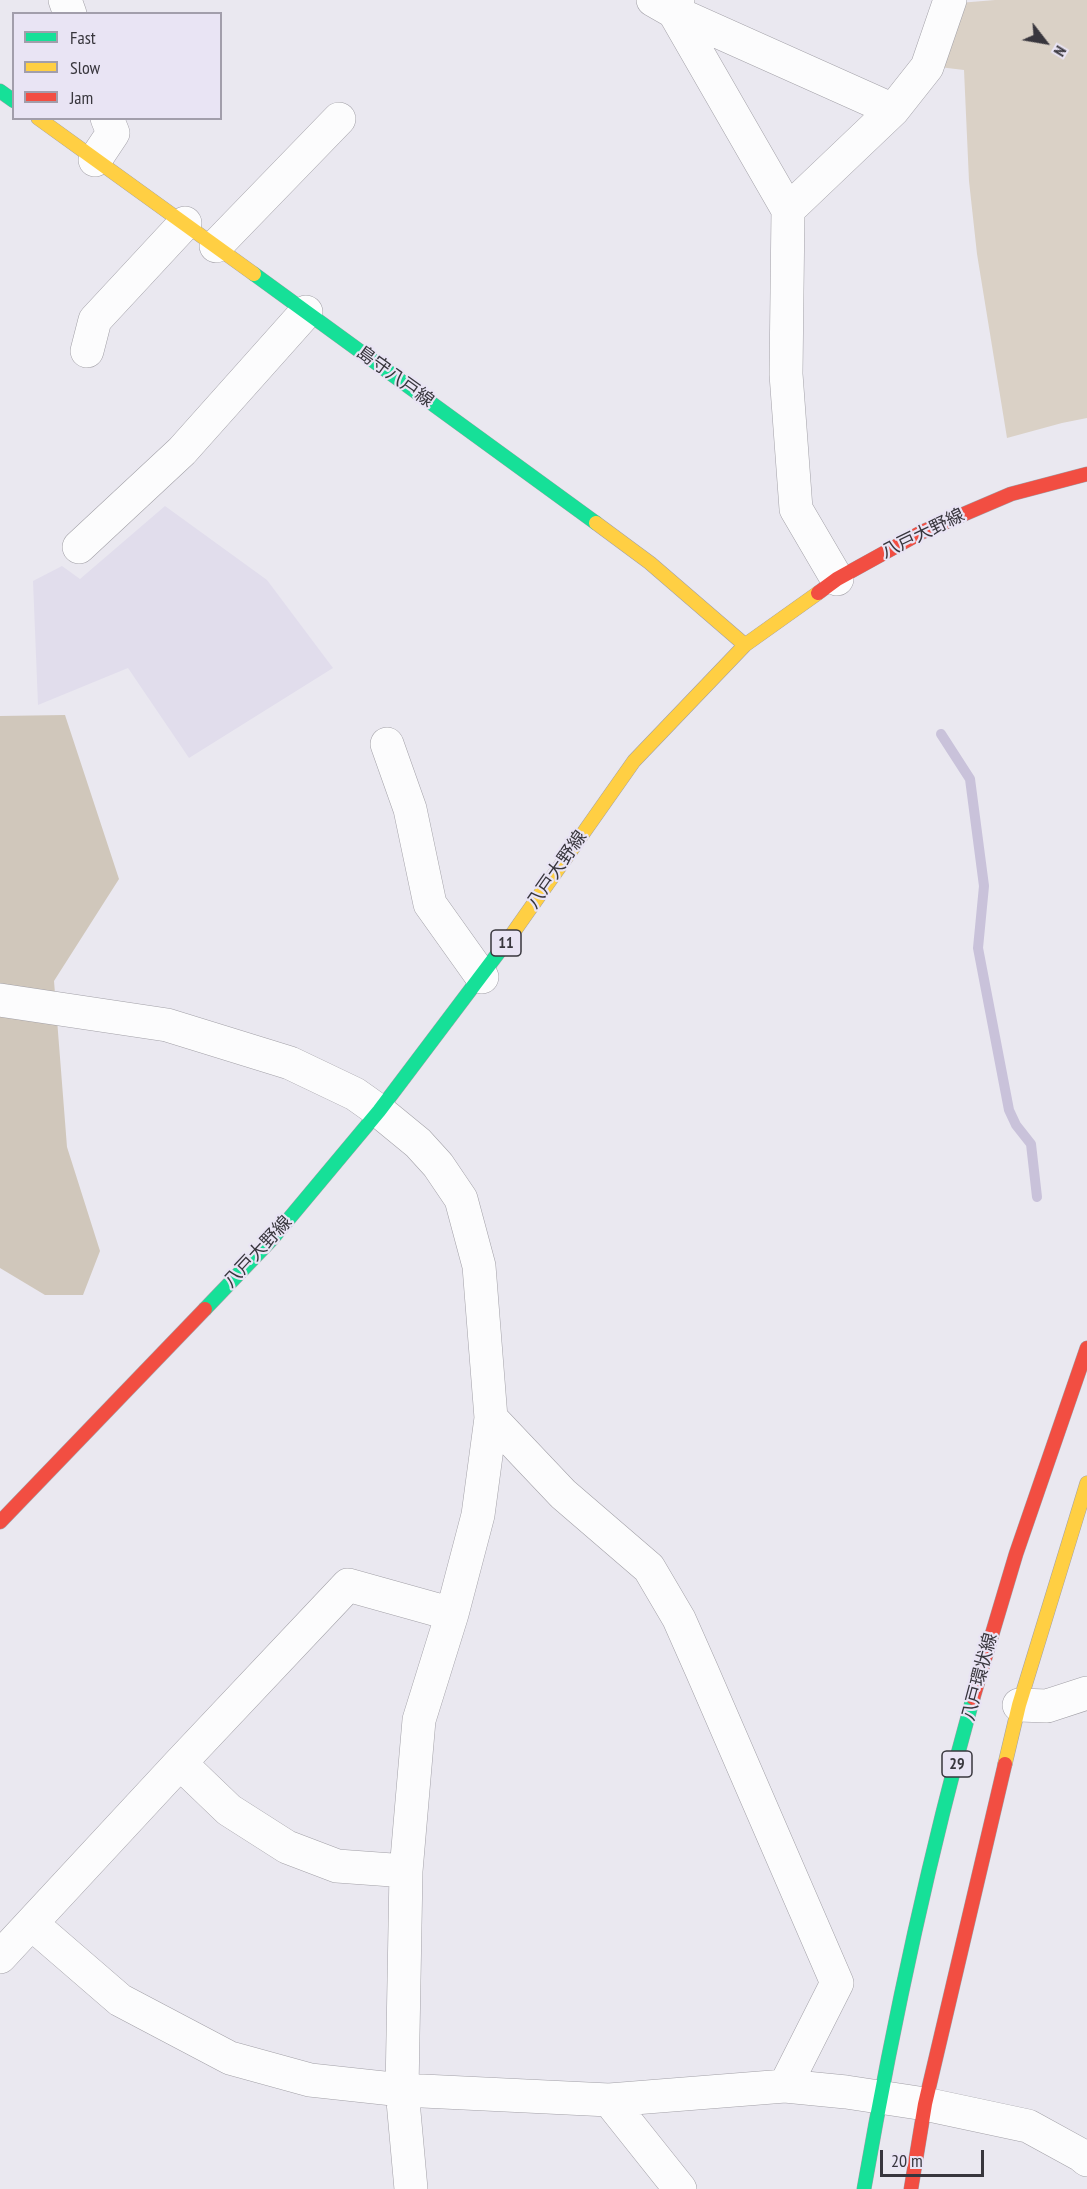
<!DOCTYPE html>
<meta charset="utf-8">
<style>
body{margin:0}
#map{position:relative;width:1087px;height:2189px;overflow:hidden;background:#eae8f0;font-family:"PT Sans Narrow",sans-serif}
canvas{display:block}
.legend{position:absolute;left:12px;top:12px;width:210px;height:108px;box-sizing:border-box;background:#e9e4f4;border:2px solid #a29eab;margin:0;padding:8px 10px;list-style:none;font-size:18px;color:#38363d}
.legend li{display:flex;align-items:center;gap:12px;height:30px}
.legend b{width:30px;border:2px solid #a29eab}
.north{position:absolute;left:1015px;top:12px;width:60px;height:60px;-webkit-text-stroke:4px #e9e4f4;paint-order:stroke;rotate:121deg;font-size:16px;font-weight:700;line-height:24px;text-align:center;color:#38363d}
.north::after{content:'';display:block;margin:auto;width:21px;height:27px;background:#38363d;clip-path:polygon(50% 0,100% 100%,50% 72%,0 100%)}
.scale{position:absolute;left:880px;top:2150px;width:104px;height:27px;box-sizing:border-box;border:3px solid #38363d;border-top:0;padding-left:8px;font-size:18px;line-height:21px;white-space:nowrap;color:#38363d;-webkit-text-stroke:4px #e9e4f4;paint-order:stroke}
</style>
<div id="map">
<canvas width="1087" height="2189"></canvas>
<ul class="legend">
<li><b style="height:8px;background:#16e098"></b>Fast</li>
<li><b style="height:8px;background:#ffcf43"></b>Slow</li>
<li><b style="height:8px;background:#f24e42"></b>Jam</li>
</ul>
<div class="north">N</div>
<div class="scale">20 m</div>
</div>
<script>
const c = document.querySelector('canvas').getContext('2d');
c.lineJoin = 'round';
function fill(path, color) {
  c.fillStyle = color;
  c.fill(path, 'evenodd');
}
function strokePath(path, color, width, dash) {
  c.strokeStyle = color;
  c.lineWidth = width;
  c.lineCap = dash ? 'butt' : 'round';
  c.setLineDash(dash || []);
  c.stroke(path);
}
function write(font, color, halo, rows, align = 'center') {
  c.font = font + ' "PT Sans Narrow","Noto Sans JP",sans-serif';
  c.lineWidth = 4.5;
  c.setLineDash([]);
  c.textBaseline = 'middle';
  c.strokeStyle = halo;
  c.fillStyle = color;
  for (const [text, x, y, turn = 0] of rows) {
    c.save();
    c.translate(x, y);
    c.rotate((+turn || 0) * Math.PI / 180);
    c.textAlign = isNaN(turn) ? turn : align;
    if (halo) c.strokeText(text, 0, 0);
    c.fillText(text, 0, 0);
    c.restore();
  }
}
fill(new Path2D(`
 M 165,506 L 267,580 L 333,668 L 189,758 L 128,668 L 38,705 L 33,581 L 62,566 L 80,579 Z`), '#e1ddec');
fill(new Path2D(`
 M 995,0 L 1087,0 L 1087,418 L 1062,423 L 1007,438 L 977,254 L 969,181 L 964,70 L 939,67 L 959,3 Z`), '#dad1c6');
fill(new Path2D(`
 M 65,715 L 119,879 L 54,981 L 67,1147 L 100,1251 L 83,1295 L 45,1295 L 0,1268 L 0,716 Z`), '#d0c7bb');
strokePath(new Path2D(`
 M 941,734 L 970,779 L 984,886 L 978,948 L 1009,1110 L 1016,1125 L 1031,1144 L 1037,1197`), '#c9c2da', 10);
const street = new Path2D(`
 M 65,0 L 70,14
 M 653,0 L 674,12 L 893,110
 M 678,0 L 674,12 L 788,210 L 786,374 L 796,509 L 837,579
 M 95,160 L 113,133 L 107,118
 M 788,210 L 893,110 L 927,67 L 950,0
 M 216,246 L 339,119
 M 87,351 L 95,320 L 185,223
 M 79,547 L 182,451 L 306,312
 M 387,744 L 410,809 L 430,904 L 482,977
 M 0,1000 L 167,1025 L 290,1063 L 355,1094 L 379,1111 L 418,1143 L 438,1165 L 461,1199 L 479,1266 L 491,1418 L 478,1515 L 452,1614 L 419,1720 L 406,1871 L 402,2090 L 411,2189
 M 491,1418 L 563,1494 L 649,1568 L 679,1619 L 702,1671 L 837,1983 L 785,2086
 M 1019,1705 L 1047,1706 L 1087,1693
 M 180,1763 L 229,1810 L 287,1847 L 337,1866 L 406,1871
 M 32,1924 L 120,2000 L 230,2058 L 310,2080 L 402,2090 L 609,2100 L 785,2086 L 846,2092 L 925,2104 L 1028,2126 L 1081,2155 L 1087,2160
 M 0,1957 L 180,1763 L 348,1585 L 452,1614
 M 609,2100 L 680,2189`);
const fast = new Path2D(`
 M 0,91 L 14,101
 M 254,274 L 596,523
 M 205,1309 L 272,1239 L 379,1111 L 508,940
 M 864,2189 C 893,2023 928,1860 973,1698`);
const slow = new Path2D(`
 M 38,118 L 254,274
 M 596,523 L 650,563 L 745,645
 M 508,940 L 634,761 L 745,645 L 818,593
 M 1005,1764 L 1019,1705 L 1087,1483`);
const jam = new Path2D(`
 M 818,593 L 837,579 L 922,532 L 1011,494 L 1087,474
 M 0,1522 L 205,1309
 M 973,1698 L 1016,1554 L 1087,1348
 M 911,2189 L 925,2104 L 1005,1764`);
strokePath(street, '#a2a0a7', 34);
strokePath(fast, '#a2a0a7', 15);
strokePath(slow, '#a2a0a7', 15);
strokePath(jam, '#a2a0a7', 15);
strokePath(street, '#fcfcfd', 33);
strokePath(fast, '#16e098', 14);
strokePath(slow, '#ffcf43', 14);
strokePath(jam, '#f24e42', 14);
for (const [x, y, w] of [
 [506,943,30],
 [957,1764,30]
]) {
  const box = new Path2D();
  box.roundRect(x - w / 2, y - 13, w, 26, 4.5);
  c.fillStyle = '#e9e4f4';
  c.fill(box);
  strokePath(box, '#38363d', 1.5);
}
write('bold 16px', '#38363d', null, [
 ["11",506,943],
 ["29",957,1764]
]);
write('18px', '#38363d', '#e9e4f4', [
 ["島守八戸線",395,377,36],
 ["八戸大野線",923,534,-26],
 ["八戸大野線",557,870,-55],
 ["八戸大野線",258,1252,-47],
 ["八戸環状線",980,1677,-75]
]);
</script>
